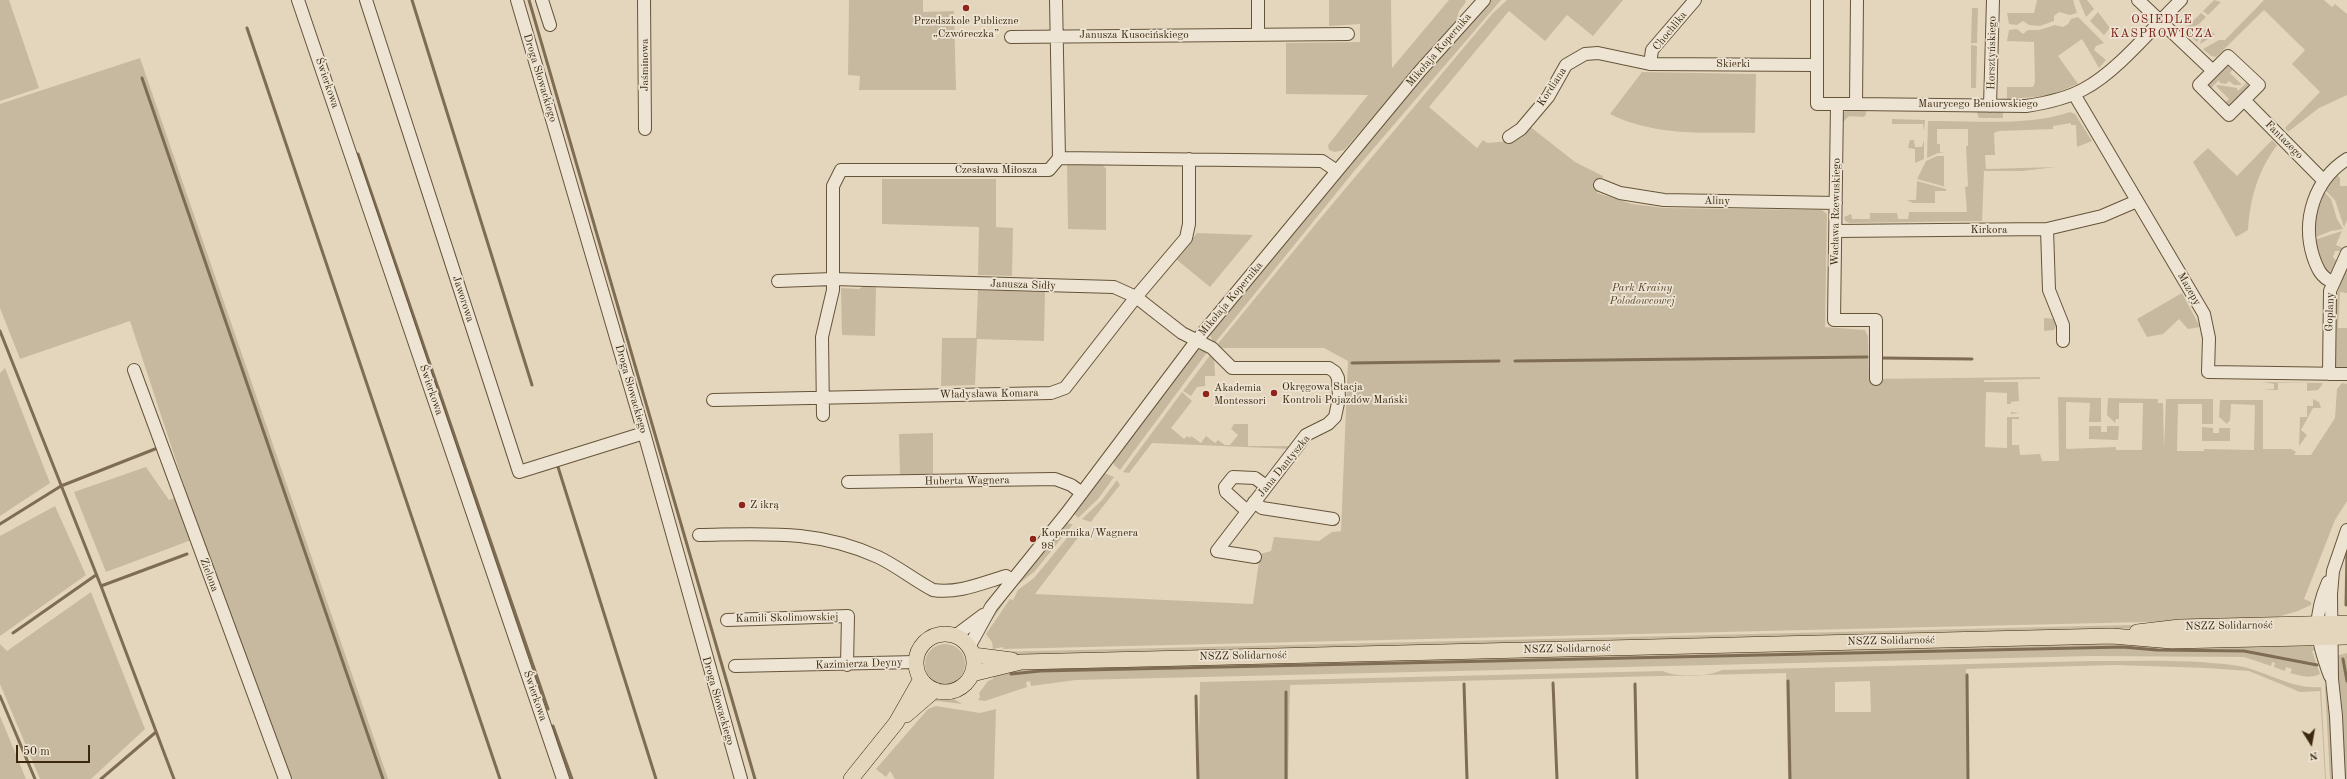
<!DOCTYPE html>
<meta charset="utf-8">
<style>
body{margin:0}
#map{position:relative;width:2347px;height:779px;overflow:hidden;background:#e4d6bd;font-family:"Old Standard TT",serif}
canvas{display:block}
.north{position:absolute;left:2291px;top:723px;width:40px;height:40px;-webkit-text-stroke:3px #ede4d4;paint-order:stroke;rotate:169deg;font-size:11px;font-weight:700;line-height:16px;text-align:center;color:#3c290d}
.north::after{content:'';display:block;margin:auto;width:14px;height:18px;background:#3c290d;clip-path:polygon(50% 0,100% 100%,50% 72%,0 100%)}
.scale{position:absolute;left:16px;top:745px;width:74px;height:18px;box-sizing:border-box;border:2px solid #3c290d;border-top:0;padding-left:5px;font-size:12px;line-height:14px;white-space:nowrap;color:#3c290d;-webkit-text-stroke:3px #ede4d4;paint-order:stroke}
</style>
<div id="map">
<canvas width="2347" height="779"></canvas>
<div class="north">N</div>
<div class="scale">50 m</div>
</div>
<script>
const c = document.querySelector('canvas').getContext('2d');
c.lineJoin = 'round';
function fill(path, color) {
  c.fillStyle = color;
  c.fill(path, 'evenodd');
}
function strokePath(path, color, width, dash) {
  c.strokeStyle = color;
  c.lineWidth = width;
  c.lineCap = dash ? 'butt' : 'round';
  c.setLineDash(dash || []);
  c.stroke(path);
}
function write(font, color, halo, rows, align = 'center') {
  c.font = font + ' "Old Standard TT",serif';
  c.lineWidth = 3.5;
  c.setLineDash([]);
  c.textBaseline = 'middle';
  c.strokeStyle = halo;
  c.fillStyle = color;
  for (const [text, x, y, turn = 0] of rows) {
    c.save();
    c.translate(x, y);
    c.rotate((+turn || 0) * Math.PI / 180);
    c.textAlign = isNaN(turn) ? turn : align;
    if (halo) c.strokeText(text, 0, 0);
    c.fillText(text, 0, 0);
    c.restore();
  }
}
fill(new Path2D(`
 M 0,0 L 9,0 L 39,88 L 0,101 Z
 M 849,0 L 923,0 L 923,12 L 954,11 L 956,90 L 859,90 L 860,76 L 848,75 Z
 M 1329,0 L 1391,0 L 1392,68 L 1449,0 L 1465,0 L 1466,2 L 1459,11 L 1456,22 L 1344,150 L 1335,152 L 1329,150 L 1328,145 L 1368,95 L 1286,94 L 1286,43 L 1360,42 L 1360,24 L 1329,26 Z
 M 1490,0 L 1501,0 L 1355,170 L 1214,344 L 1210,335 L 1212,330 L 1238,297 L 1459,35 Z
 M 1507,0 L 1623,0 L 1593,36 L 1567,15 L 1545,41 L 1509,11 L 1429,107 L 1477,148 L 1483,140 L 1487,143 L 1509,141 L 1528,125 L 1575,162 L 1603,176 L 1597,193 L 1632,204 L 1664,208 L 1822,210 L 1827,214 L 1825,327 L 1865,330 L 1868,337 L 1869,379 L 2040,377 L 2040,379 L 1984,380 L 1984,382 L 2018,382 L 2019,401 L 2011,402 L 2011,412 L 2019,413 L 2011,414 L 2011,404 L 2007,404 L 2007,393 L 1986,392 L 1985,447 L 2007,448 L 2007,417 L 2019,417 L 2019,419 L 2012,419 L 2012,445 L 2019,445 L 2020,455 L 2040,454 L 2042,461 L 2059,461 L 2058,397 L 2101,398 L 2101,422 L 2089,422 L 2090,403 L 2066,402 L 2066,449 L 2116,447 L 2116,450 L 2142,450 L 2143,403 L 2119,403 L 2119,419 L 2116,419 L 2115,423 L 2107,415 L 2108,398 L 2158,399 L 2158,403 L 2163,403 L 2164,449 L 2166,399 L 2213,399 L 2213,424 L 2202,424 L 2202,404 L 2178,404 L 2177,451 L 2204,451 L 2204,449 L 2254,450 L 2255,405 L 2231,404 L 2230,420 L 2227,424 L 2219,417 L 2220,400 L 2263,400 L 2263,449 L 2291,449 L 2296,452 L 2294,455 L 2311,455 L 2335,418 L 2337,389 L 2342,383 L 2347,384 L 2347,501 L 2335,520 L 2304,599 L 2311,602 L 2311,605 L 2298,611 L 2271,619 L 1003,649 L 1003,647 L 993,649 L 992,642 L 986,634 L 1010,599 L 1013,600 L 1018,590 L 1034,578 L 1076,527 L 1083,531 L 1035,594 L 1253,604 L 1260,554 L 1271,551 L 1274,537 L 1319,541 L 1332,532 L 1341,531 L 1348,361 L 1324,348 L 1224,348 L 1216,346 L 1319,220 L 1492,14 Z
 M 2037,0 L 2073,0 L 2077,13 L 2070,15 L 2059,12 L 2054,16 L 2054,21 L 2040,26 L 2029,25 L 2023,21 L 2017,25 L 2009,24 L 2007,13 L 2034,13 Z
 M 2079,0 L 2087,0 L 2094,9 L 2086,17 Z
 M 2214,0 L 2221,2 L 2208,15 L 2203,11 Z
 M 2264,0 L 2324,0 L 2332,7 L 2335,4 L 2347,14 L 2347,95 L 2319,108 L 2288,132 L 2285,128 L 2320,92 L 2292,64 L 2305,50 L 2264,10 L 2216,57 L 2211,56 L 2203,49 L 2219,40 L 2225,40 Z
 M 1972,8 L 1978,8 L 1977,43 L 1971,43 Z
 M 2098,12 L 2110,28 L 2104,35 L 2090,21 Z
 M 2201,13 L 2206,17 L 2199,24 L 2186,31 L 2186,28 Z
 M 2078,17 L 2104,43 L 2096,46 L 2094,50 L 2106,60 L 2099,68 L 2082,39 L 2058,56 L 2078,84 L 2047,96 L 2007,99 L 2007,87 L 2033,87 L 2035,82 L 2034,42 L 2007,41 L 2009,30 L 2017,29 L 2023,34 L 2028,30 L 2039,30 L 2055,25 L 2063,27 L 2068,24 L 2071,19 Z
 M 2200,25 L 2203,29 L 2197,42 L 2187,33 Z
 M 2208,28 L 2215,35 L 2200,44 L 2204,30 Z
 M 1971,45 L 1977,46 L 1976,88 L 1971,88 Z
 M 140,58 L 388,779 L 292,779 L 202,536 L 106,572 L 74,492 L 146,467 L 169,500 L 187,494 L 130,321 L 20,359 L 0,308 L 0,104 Z
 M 2228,64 L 2234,68 L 2230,73 L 2242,85 L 2234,85 L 2229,81 L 2226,84 L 2220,83 L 2219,80 L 2209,90 L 2207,85 Z
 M 1642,72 L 1756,74 L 1755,133 C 1706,132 1656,137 1610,114 Z
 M 2247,82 L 2249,87 L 2231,106 L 2224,103 L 2229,99 L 2216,86 L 2218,85 L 2237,88 L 2238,91 Z
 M 1847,109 L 1866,109 L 1866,115 L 1863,117 L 1849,116 L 1842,123 L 1843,114 Z
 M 1976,110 L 2003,110 L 2003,118 L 1979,118 Z
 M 2070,112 L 2075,114 L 2092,141 L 2077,147 L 2076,125 L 2071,125 L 2071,123 L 2053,126 L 2053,129 L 1999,131 L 1994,133 L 1995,155 L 1985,155 L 1986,169 L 2056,167 L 2022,171 L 1984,171 L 1982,221 L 1850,223 L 1845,221 L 1844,217 L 1851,214 L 1852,219 L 1870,219 L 1870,213 L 1897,213 L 1898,219 L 1908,219 L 1909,212 L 1967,212 L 1965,187 L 1968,186 L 1966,146 L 1968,146 L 1968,129 L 1937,129 L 1937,144 L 1940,144 L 1940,152 L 1944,153 L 1938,153 L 1927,158 L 1928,121 C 1974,120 2025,127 2070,112 Z
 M 1892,119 L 1925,120 L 1924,131 L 1923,124 L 1892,124 Z
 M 1910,140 L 1914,140 L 1915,147 L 1922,147 L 1924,140 L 1924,159 L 1915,163 L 1915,149 L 1908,148 Z
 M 2272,140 L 2277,145 C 2258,171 2250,198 2248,230 L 2236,237 L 2193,162 L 2208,148 L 2237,176 Z
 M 1937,156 L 1944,156 L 1944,186 L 1946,187 L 1917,179 L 1926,161 Z
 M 1067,164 L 1102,164 L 1106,169 L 1106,230 L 1068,229 Z
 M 2336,174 L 2340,178 L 2340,186 L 2347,186 L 2347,220 L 2344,227 L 2335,200 L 2324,189 Z
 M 882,179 L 996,179 L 996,227 L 1013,228 L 1012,276 L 978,275 L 979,227 L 882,224 Z
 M 1917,181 L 1946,189 L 1946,191 L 1935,191 L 1935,203 L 1913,203 L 1907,200 L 1916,200 Z
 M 2323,191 L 2331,199 L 2337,219 L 2343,229 L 2331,231 L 2314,238 L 2314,218 Z
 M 2342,231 L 2336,245 L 2343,248 L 2341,251 L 2335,251 L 2333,257 L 2337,262 L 2332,271 L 2328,272 L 2321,263 L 2314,240 Z
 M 1197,233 L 1253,235 L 1210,287 L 1176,259 Z
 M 2347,265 L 2347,293 L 2340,292 L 2338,328 L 2347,328 L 2347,369 L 2339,369 L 2334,365 L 2335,300 Z
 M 862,287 L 876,287 L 875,336 L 842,335 L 841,288 L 859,289 Z
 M 978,290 L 1045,292 L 1044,341 L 977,339 L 975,385 L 941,386 L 942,338 L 976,338 Z
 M 2182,293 L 2200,327 L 2188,329 L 2179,319 L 2163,334 L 2147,337 L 2137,319 Z
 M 2044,318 L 2054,319 L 2057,325 L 2054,330 L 2044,331 Z
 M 1199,350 L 1208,351 L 1120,470 L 1114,465 L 1113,460 L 1194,353 Z
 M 1211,354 L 1214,356 L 1215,376 L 1205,376 L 1205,386 L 1197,387 L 1191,396 L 1183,391 Z
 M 5,368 L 50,483 L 0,516 L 0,373 Z
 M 2263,382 L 2322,383 L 2322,385 L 2318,390 L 2307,391 L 2307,383 L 2278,383 L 2278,390 L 2263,390 L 2274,389 L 2274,384 Z
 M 1182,392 L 1192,401 L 1171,428 L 1184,439 L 1187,436 L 1190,438 L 1191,436 L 1201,443 L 1206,436 L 1215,443 L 1218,440 L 1225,445 L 1230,445 L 1238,435 L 1231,429 L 1234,424 L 1248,424 L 1248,446 L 1290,446 L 1291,449 L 1152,443 L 1129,473 L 1123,472 Z
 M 2313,399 L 2319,402 L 2321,408 L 2313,408 L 2301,430 L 2307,435 L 2299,446 L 2300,417 L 2307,417 L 2307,406 L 2313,406 Z
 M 2089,426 L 2101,426 L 2101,432 L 2107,432 L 2107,426 L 2119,426 L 2118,440 L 2089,439 Z
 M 2202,427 L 2213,428 L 2213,433 L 2219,433 L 2219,428 L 2230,428 L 2230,441 L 2202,441 Z
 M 933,433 L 933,474 L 900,475 L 899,434 Z
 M 1104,473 L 1114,477 L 1098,499 L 1078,518 L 1073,512 Z
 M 1117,480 L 1120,485 L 1093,519 L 1091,522 L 1082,519 L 1102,500 Z
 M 55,506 L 86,575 L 0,636 L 0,536 Z
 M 1065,523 L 1073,524 L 1035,571 L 1015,587 L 983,633 L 999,605 Z
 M 91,592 L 145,729 L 91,779 L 40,779 L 0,684 L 0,644 L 7,651 Z
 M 2174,624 L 2121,629 L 1022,656 L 993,654 L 993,652 Z
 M 2091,642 L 2310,644 L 2315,650 L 2312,651 L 2320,674 C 2310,679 2301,676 2290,673 L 2292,669 L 2286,667 L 2285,671 L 2274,667 L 2275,663 L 2272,662 L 2271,666 L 2244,657 L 2091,656 L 1076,680 L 1031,686 L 1030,681 L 1026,682 L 1027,687 L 985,701 L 978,700 L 980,697 L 979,693 L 988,681 L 993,679 L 993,672 L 1046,667 Z
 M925 664a20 20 0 1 1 40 0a20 20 0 1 1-40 0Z
 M 2347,653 L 2347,779 L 2344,779 L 2336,656 Z
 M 2092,661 C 2138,661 2186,659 2232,665 C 2263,668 2290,690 2321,687 L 2326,779 L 2325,779 L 2320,691 L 2300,692 L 2249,671 L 2206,668 L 2116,665 L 1966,669 L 1968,779 L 1788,779 L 1786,673 L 1290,685 L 1288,779 L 1198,779 L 1200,682 L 1663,671 C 1677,678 1708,677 1722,670 ZM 1870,681 L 1871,712 L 1835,712 L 1835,682 Z
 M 2325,686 L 2328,687 L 2336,779 L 2330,779 Z
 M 938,696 L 949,696 L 962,704 L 929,700 Z
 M 936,706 L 980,713 L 996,709 L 994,779 L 895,779 L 890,771 L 886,777 L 876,769 L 928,709 Z
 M 0,716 L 26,779 L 0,779 Z`), '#c7b99f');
strokePath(new Path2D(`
 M 412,0 L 532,385
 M 529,0 L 755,779
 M 247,28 L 500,779
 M 142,78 L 383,779
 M 358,154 L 548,709
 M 0,331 L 101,586 L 174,779
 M 1882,358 L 1972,359
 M 1515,361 L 1867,357
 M 1352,363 L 1499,361
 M 558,467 L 656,779
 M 0,524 L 61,486 L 155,449
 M 101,586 L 187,554
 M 2346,605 L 2347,553
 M 13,633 L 96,575
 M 2343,659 L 2347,681
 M 1011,674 L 1040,671 L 2123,647 L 2157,650 L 2244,651 L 2317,665
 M 1967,675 L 1968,779
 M 1788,681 L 1790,779
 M 1553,683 L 1557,779
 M 1464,684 L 1467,779
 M 1635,684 L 1637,779
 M 0,696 L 35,779
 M 1196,696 L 1198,779
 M 553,726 L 572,779
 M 101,779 L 156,732
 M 1286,779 L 1286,692`), '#7f6d53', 3);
const minor = new Path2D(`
 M 298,0 L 563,779
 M 366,0 L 519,472 L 644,433
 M 517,0 L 644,433 L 741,779
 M 542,0 L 550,25
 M 644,0 L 645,129
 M 1817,0 L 1817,104 L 1856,104 L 1857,0
 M 2138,0 L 2213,71
 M 1258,35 L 1258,0
 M 1011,37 L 1348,34
 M 2228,56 L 2259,85 L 2229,115 L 2199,85 Z
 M 1650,64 L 1652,50 L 1695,0
 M 2074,94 L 2204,314 L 2209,338 L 2208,372 L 2347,374
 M 2244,100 L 2324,181
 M 1837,104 L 1834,320 L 1876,320 L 1876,379
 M 1856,104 L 2026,106 C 2046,103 2066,99 2084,89 C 2118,71 2153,27 2181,0
 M 1990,106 L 1993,0
 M 1509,137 L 1521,129 L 1548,97 L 1566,65 L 1585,54 L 1598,53 L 1650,64 L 1816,65
 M 1059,158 L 1322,161 L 1337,171
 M 1600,185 L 1620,193 L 1664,200 L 1836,203
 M 2047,229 L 2049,290 L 2063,325 L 2063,341
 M 1836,231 L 2047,229 L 2102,216 L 2137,201
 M 778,281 L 833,279 L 1114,287 L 1136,297 L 1182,333 L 1212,348 L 1232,368 L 1329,368 L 1335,372 L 1338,378 L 1339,398 L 1335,417 L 1328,424 L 1306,435 L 1217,551 L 1255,557
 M 2333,282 C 2321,278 2317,268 2313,256 C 2302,220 2314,180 2347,159
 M 134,370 L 285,779
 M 2329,374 L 2330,291 L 2347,253
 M 713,400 L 1051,393 L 1065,388 L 1136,297 L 1186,238 L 1189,224 L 1189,159
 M 823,415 L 822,337 L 833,290 L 833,186 L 841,170 L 1049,170 L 1059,158 L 1056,0
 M 848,482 L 1055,479 L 1071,485 L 1082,493
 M 1254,502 L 1262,508 L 1333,519
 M 1247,511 L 1226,492 L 1225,487 L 1233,477 L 1255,478 L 1266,486
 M 699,535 C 764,534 817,529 878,557 C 897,566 914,580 933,590 C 958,594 982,583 1006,576 L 1012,580
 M 2328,582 C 2312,619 2316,639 2330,676
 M 727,620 L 848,616 L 847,665
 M 955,636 L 983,615
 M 969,647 L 991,607 L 1066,514 L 1197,340 L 1420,71 L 1484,0
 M 735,666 L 917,662
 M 2339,779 L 2336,716 L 2332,679 L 2331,594 L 2333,571 L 2347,530`);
const major = new Path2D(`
 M 2137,632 L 2180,627 L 2347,623
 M916 663a29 29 0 1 1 58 0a29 29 0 1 1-58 0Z
 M 973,655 L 1012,660
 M 972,674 L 1021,662 L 2112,636 L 2172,641 L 2347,637
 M 906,715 L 935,690
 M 851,779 L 896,723 L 921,679`);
strokePath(minor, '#665439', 14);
strokePath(major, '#3c290d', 16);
strokePath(minor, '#ede4d4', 12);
strokePath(major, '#e4d6bd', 15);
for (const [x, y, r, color] of [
 [966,8,4,"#8f2418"],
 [1274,393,4,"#8f2418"],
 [1206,394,4,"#8f2418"],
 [742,505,4,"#8f2418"],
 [1033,539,4,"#8f2418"]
]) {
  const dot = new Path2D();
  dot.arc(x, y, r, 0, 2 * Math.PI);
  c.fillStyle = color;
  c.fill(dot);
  strokePath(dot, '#ede4d4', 1.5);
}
write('11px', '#3c290d', '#ede4d4', [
 ["Przedszkole Publiczne",966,21,"center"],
 ["„Czwóreczka”",966,34,"center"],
 ["Okręgowa Stacja",1282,387],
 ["Kontroli Pojazdów Mański",1282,400],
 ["Akademia",1214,388],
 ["Montessori",1214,401],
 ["Z ikrą",750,505],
 ["Kopernika/Wagnera",1041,533],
 ["98",1041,546]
], 'left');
write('11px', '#3c290d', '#ede4d4', [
 ["Chochlika",1670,31,-51],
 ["Janusza Kusocińskiego",1134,35],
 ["Mikołaja Kopernika",1439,50,-49],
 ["Horsztyńskiego",1992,53,-89],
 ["Skierki",1733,64],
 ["Jaśminowa",645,65,-90],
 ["Droga Słowackiego",540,78,73],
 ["Świerkowa",327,83,71],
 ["Kordiana",1552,87,-57],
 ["Maurycego Beniowskiego",1978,104],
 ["Fantazego",2284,140,45],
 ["Czesława Miłosza",996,170],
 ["Aliny",1717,201,1],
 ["Wacława Rzewuskiego",1836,212,-89],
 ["Kirkora",1989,230],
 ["Janusza Sidły",1023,285,2],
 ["Mazepy",2189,289,60],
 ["Jaworowa",463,299,72],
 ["Mikołaja Kopernika",1231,299,-50],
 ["Goplany",2330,312,-88],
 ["Droga Słowackiego",631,389,74],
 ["Świerkowa",431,390,71],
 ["Władysława Komara",989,394,-1],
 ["Jana Dantyszka",1284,466,-51],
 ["Huberta Wagnera",967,481,-1],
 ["Zielona",209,575,70],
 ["Kamili Skolimowskiej",787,618,-1],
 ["NSZZ Solidarność",2229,626,-1],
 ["NSZZ Solidarność",1891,641,-1],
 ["NSZZ Solidarność",1567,649,-1],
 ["NSZZ Solidarność",1243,656,-1],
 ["Kazimierza Deyny",859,664,-2],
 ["Świerkowa",535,696,71],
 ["Droga Słowackiego",718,701,74]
]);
write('italic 11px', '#58462a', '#ede4d4', [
 ["Park Krainy",1642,288],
 ["Polodowcowej",1642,301]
]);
c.letterSpacing = '1px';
write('12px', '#7a1f14', '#ede4d4', [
 ["OSIEDLE",2162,20],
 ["KASPROWICZA",2162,34]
]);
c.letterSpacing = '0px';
</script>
